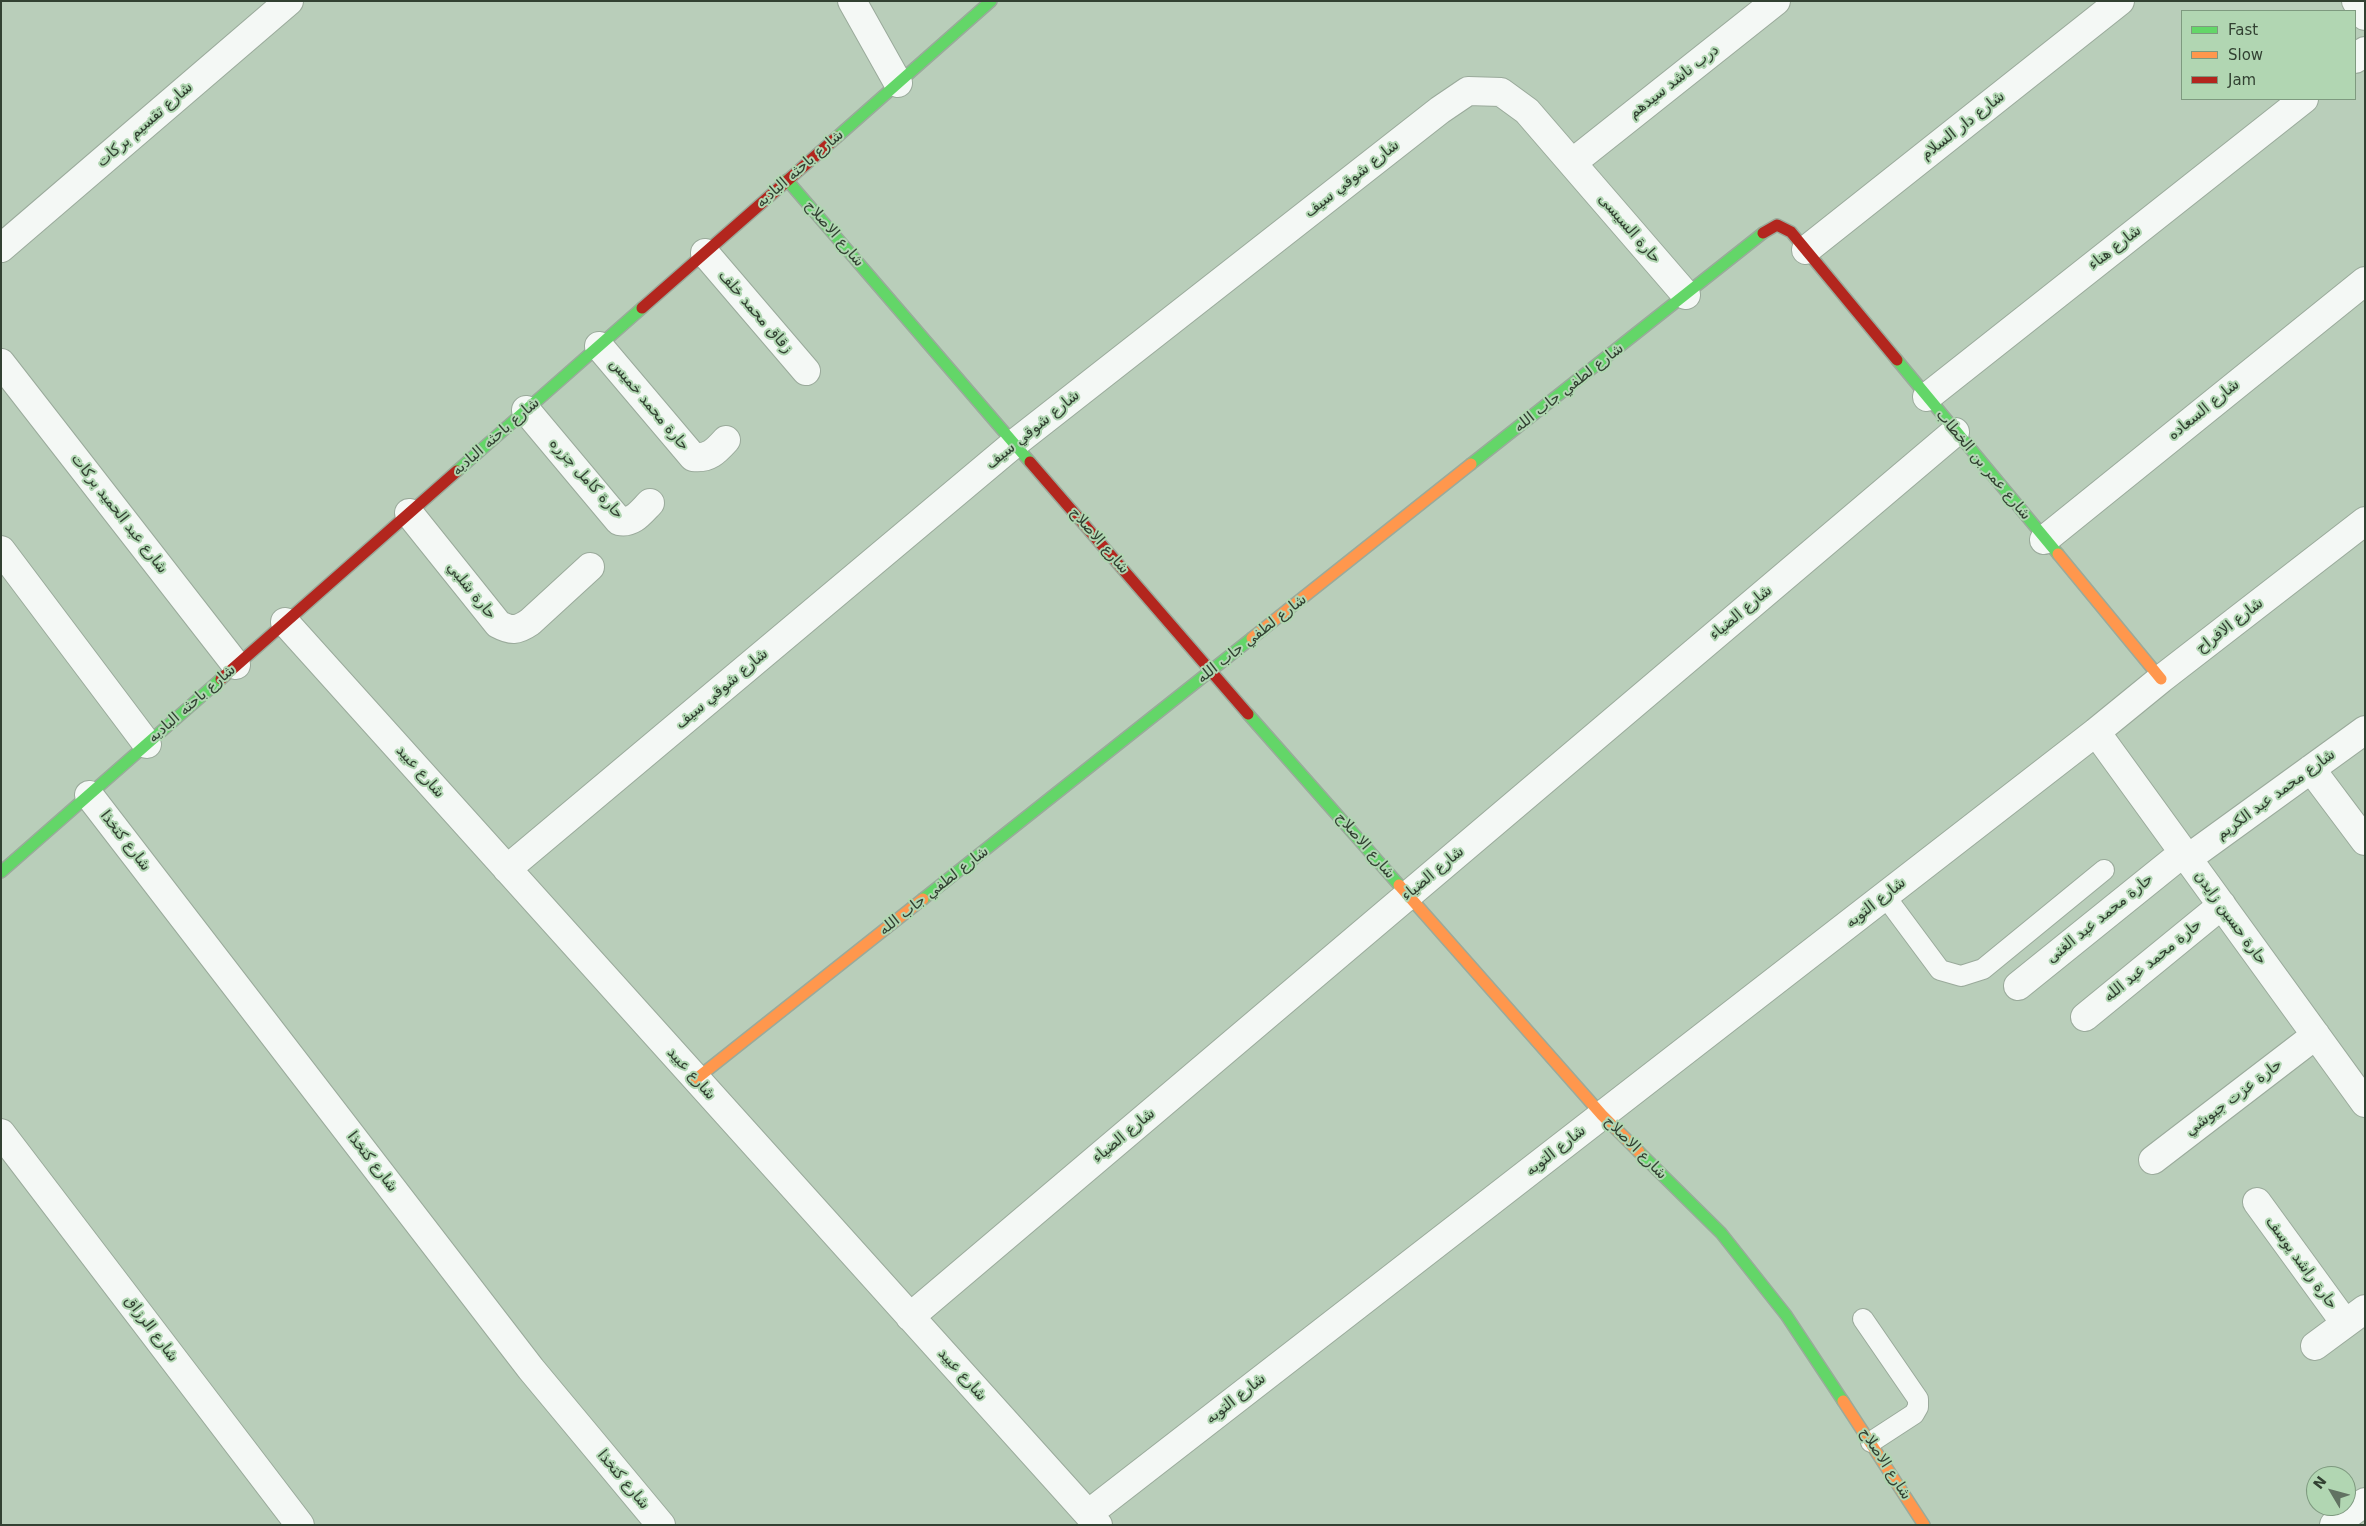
<!DOCTYPE html>
<meta charset="utf-8">
<style>
body{margin:0}
#map{position:relative;width:2366px;height:1526px;overflow:hidden;background:#b9ceba;font-family:"DejaVu Sans",sans-serif}
canvas{display:block}
.frame{position:absolute;inset:0;border:2px solid #324132;pointer-events:none}
.legend{position:absolute;left:2181px;top:10px;width:175px;height:90px;box-sizing:border-box;background:#b1d6b2;border:1px solid #7e9a7f;margin:0;padding:6px 9px;list-style:none;font-size:15px;color:#324132}
.legend li{display:flex;align-items:center;gap:10px;height:25px}
.legend b{width:25px;border:1px solid #7e9a7f}
.north{position:absolute;left:2306px;top:1466px;width:50px;height:50px;box-sizing:border-box;background:#b1d6b2;border:1px solid #7e9a7f;border-radius:50%;rotate:307deg;font-size:14px;font-weight:700;line-height:20px;text-align:center;color:#324132}
.north::after{content:'';display:block;margin:auto;width:18px;height:22px;background:#617262;clip-path:polygon(50% 0,100% 100%,50% 72%,0 100%)}
</style>
<div id="map">
<canvas width="2366" height="1526"></canvas>
<div class="frame"></div>
<ul class="legend">
<li><b style="height:6px;background:#63d668"></b>Fast</li>
<li><b style="height:6px;background:#ff974d"></b>Slow</li>
<li><b style="height:6px;background:#b3261e"></b>Jam</li>
</ul>
<div class="north">N</div>
</div>
<script>
const c = document.querySelector('canvas').getContext('2d');
c.lineJoin = 'round';
function strokePath(path, color, width, dash) {
  c.strokeStyle = color;
  c.lineWidth = width;
  c.lineCap = dash ? 'butt' : 'round';
  c.setLineDash(dash || []);
  c.stroke(path);
}
function write(font, color, halo, rows, align = 'center') {
  c.font = font + ' "DejaVu Sans",Vazirmatn,sans-serif';
  c.lineWidth = 4;
  c.setLineDash([]);
  c.textBaseline = 'middle';
  c.strokeStyle = halo;
  c.fillStyle = color;
  for (const [text, x, y, turn = 0] of rows) {
    c.save();
    c.translate(x, y);
    c.rotate((+turn || 0) * Math.PI / 180);
    c.textAlign = isNaN(turn) ? turn : align;
    if (halo) c.strokeText(text, 0, 0);
    c.fillText(text, 0, 0);
    c.restore();
  }
}
const lane = new Path2D(`
 M 1885,896 L 1940,970 L 1961,976 L 1983,969 L 2104,870
 M 1863,1319 L 1918,1399 L 1918,1407 L 1914,1414 L 1871,1442`);
const street = new Path2D(`
 M 852,1 L 898,83
 M 2356,1 L 2365,16
 M 2355,59 L 2365,51
 M 1572,163 L 1776,1
 M 1,248 L 289,1
 M 1806,250 L 2120,1
 M 705,253 L 806,371
 M 599,346 L 693,457 C 709,459 716,451 726,440
 M 1,363 L 236,665
 M 1927,397 L 2304,99
 M 526,410 L 619,521 C 633,524 641,512 650,503
 M 409,513 L 498,624 C 511,631 517,631 530,622 L 590,567
 M 2044,540 L 2365,281
 M 1,550 L 147,744
 M 285,622 L 1098,1525
 M 2096,732 L 2365,1103
 M 2311,769 L 2365,841
 M 89,795 L 531,1369 L 661,1525
 M 2187,859 L 2365,730
 M 507,869 L 1015,443 L 1440,110 L 1468,91 L 1501,92 L 1527,111 L 1686,295
 M 2018,986 L 2183,853
 M 2085,1017 L 2222,905
 M 1,1133 L 300,1525
 M 2153,1160 L 2316,1035
 M 2257,1202 L 2345,1323
 M 910,1317 L 1955,432
 M 2315,1346 L 2365,1309
 M 1088,1514 L 2096,732 L 2161,679 L 2365,521
 M 2334,1525 L 2365,1502`);
const fast = new Path2D(`
 M 837,137 L 991,1
 M 787,180 L 1030,462
 M 1897,360 L 2058,554
 M 1471,464 L 1763,233
 M 457,471 L 642,308
 M 1248,714 L 1399,885
 M 1,872 L 221,679
 M 923,899 L 1252,638
 M 1639,1152 L 1721,1233 L 1786,1315 L 1843,1401`);
const slow = new Path2D(`
 M 2058,554 L 2161,679
 M 1252,638 L 1471,464
 M 1399,885 L 1602,1115 L 1639,1152
 M 696,1079 L 923,899
 M 1843,1401 L 1924,1525`);
const jam = new Path2D(`
 M 1763,233 L 1777,225 L 1791,232 L 1897,360
 M 642,308 L 837,137
 M 1030,462 L 1248,714
 M 221,679 L 457,471`);
strokePath(lane, '#9aaa9b', 22);
strokePath(street, '#9aaa9b', 30);
strokePath(fast, '#9aaa9b', 14);
strokePath(slow, '#9aaa9b', 14);
strokePath(jam, '#9aaa9b', 14);
strokePath(lane, '#f4f8f5', 20);
strokePath(street, '#f4f8f5', 28);
strokePath(fast, '#63d668', 11);
strokePath(slow, '#ff974d', 11);
strokePath(jam, '#b3261e', 11);
write('15px', '#324132', '#b1d6b2', [
 ["درب ناشد سيدهم",1674,82,-38],
 ["شارع تقسيم بركات",145,125,-41],
 ["شارع دار السلام",1963,126,-38],
 ["شارع باحثه الباديه",800,169,-41],
 ["شارع شوقي سيف",1352,179,-38],
 ["حارة السيسى",1629,229,49],
 ["شارع الاصلاح",834,234,49],
 ["شارع هناء",2115,248,-38],
 ["زقاق محمد خلف",755,312,49],
 ["شارع لطفي جاب الله",1569,388,-38],
 ["حارة محمد خميس",649,405,50],
 ["شارع السعاده",2204,410,-39],
 ["شارع شوقي سيف",1033,430,-39],
 ["شارع باحثه الباديه",496,437,-41],
 ["شارع عمر بن الخطاب",1983,465,50],
 ["حارة كامل جزره",586,479,48],
 ["شارع عبد الحميد بركات",119,514,52],
 ["شارع الاصلاح",1099,541,49],
 ["حارة شلبي",471,591,51],
 ["شارع الضياء",1741,613,-40],
 ["شارع الافراح",2230,626,-38],
 ["شارع لطفي جاب الله",1252,639,-38],
 ["شارع شوقي سيف",722,689,-40],
 ["شارع باحثه الباديه",192,704,-41],
 ["شارع عبيد",420,772,48],
 ["شارع محمد عبد الكريم",2276,795,-36],
 ["شارع كتخذا",125,841,52],
 ["شارع الاصلاح",1365,846,49],
 ["شارع الضياء",1433,874,-40],
 ["شارع لطفي جاب الله",934,891,-38],
 ["شارع التوبه",1876,903,-38],
 ["حارة حسين زايدن",2230,918,54],
 ["حارة محمد عبد الغنى",2100,919,-39],
 ["حارة محمد عبد الله",2153,961,-39],
 ["شارع عبيد",691,1074,48],
 ["حارة عزت جيوشي",2234,1098,-37],
 ["شارع الضياء",1124,1136,-40],
 ["شارع الاصلاح",1635,1148,45],
 ["شارع التوبه",1556,1151,-38],
 ["شارع كتخذا",372,1162,52],
 ["حارة راشد يوسف",2301,1263,54],
 ["شارع الرزاق",151,1329,53],
 ["شارع عبيد",962,1375,48],
 ["شارع التوبه",1236,1399,-38],
 ["شارع الاصلاح",1885,1464,57],
 ["شارع كتخذا",623,1480,50]
]);
</script>
